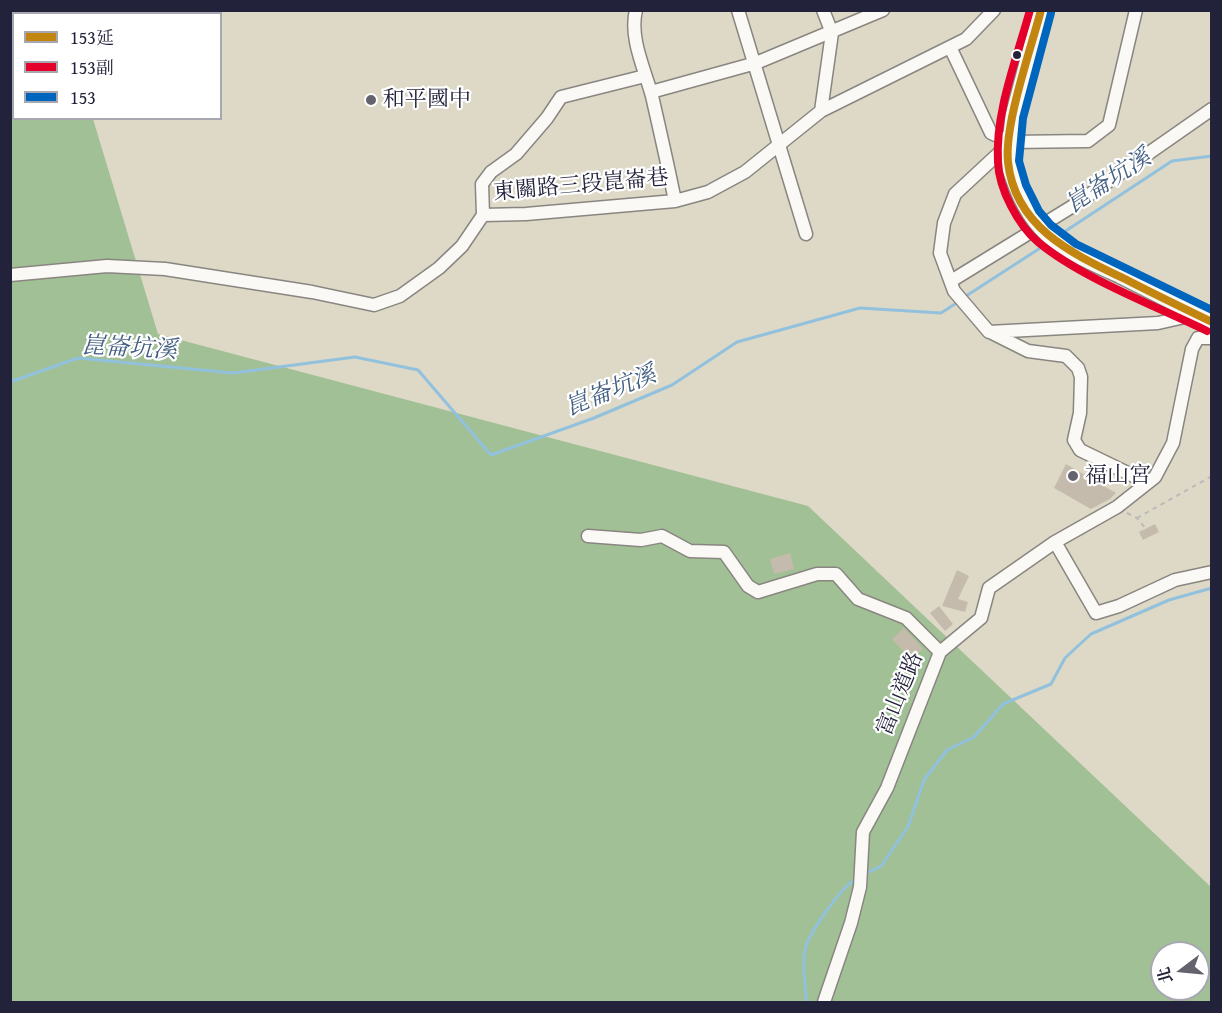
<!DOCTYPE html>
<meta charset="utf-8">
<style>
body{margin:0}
#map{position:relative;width:1222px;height:1013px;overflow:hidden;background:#ded9c6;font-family:"Gentium Book Plus","Noto Serif TC",serif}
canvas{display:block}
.frame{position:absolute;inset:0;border:12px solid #22223b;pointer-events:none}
.legend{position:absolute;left:12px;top:12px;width:210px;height:108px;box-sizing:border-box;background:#fff;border:2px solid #a7a7b1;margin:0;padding:8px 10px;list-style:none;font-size:18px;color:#22223b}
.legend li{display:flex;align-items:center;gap:12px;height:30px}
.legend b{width:30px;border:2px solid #a7a7b1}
.north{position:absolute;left:1150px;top:941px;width:60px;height:60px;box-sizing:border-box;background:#fff;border:2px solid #a7a7b1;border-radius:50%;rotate:254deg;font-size:16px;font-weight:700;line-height:24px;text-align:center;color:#22223b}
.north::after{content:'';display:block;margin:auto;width:21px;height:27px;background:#64626c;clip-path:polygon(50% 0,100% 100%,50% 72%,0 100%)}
</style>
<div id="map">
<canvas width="1222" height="1013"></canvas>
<div class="frame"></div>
<ul class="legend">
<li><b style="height:8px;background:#c2850f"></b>153延</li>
<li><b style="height:8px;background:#e4002b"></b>153副</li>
<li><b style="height:8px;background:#0065bd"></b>153</li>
</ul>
<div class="north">北</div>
</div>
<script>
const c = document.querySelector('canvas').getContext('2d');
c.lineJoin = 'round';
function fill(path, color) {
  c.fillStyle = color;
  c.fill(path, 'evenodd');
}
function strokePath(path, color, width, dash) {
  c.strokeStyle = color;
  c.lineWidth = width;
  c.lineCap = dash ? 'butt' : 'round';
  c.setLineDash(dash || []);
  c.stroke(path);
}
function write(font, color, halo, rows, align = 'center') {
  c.font = font + ' "Gentium Book Plus","Noto Serif TC",serif';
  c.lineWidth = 4.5;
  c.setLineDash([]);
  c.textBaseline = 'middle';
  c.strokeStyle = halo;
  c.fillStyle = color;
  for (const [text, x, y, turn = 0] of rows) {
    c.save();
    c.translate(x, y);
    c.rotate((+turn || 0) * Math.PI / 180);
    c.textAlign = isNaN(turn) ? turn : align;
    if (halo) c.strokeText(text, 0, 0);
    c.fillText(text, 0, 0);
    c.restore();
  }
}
fill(new Path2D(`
 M 10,11 L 60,11 L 61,13 L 14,14 L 14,118 L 93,119 L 158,334 L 808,506 L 1211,887 L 1211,1002 L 11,1002 ZM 1162,953 L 1198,953 L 1198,989 L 1162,989 Z`), '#a1c095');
strokePath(new Path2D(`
 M 1058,236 L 1172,161 L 1212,156
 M 963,298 L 1048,243
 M 10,382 L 78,358 L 233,373 L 355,357 L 418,370 L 491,455 L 594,418 L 672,385 L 737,342 L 860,308 L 941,313 L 958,302
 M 865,874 L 881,866 L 908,827 L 924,780 L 947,750 L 974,737 L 1003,704 L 1051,684 L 1065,658 L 1091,634 L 1169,600 L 1212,588
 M 806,1002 C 806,986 802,966 805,950 C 808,934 842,886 856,879`), '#92c1de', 3);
fill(new Path2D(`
 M 1066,464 L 1116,493 L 1110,499 L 1091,509 L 1054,488 Z
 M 1155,524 L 1159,532 L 1143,540 L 1139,532 Z
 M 790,553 L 794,569 L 774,574 L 770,559 Z
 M 957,570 L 969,576 L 958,599 L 968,602 L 965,612 L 942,606 Z
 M 939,606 L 953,624 L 945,631 L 930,613 Z
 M 904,628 L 923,649 L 911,660 L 892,639 Z`), '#c5bbac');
const minor = new Path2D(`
 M 636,10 C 629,38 645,70 652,96 C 660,131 668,166 675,201
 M 738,10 L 806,234
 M 950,47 L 991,133 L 1011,142 L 1088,141 L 1109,125 L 1136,10
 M 651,92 L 756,63 L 883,10
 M 821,111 L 832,33 L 823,10
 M 1011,142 L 955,194 L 944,223 L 940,253 L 954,291 L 989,332 L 1158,323 L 1198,314
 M 483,215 L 526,214 L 675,201 L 708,192 L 745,172 L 821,111 L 966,39 L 994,10
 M 483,215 L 482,184 L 491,172 L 516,154 L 547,118 L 561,97 L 645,76
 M 10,275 L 107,266 L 165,269 L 312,292 L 374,305 L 400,296 L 439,268 L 462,246 L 483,215
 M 951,281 L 1073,206 L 1212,109
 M 992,333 L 1028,351 L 1066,356 L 1078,368 L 1081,377 L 1080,413 L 1074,440 L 1080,450 L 1146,482
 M 588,536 L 641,540 L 662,536 L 690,551 L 724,552 L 748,586 L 758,592 L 817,574 L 836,574 L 858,599 L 906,618 L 940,652
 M 1055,542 L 1096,613 L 1119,606 L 1175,580 L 1212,572
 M 824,1002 L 851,923 L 860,887 L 863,832 L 887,788 L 940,652 L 981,618 L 989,588 L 1055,542 L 1117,507 L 1155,477 L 1173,443 L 1192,349 L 1198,338 L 1212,338`);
const major = new Path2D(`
 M 1008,162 L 1013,116 L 1041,10
 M 1119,275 L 1212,322`);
strokePath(minor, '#898681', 15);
strokePath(major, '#898681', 18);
strokePath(new Path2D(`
 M 1127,513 L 1137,518 L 1146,529
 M 1137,518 L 1212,476`), '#babab8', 2, [4.5, 4.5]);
strokePath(minor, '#faf9f6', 12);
strokePath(major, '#faf9f6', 15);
const majorBridge = new Path2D(`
 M 1008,162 C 1029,233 1054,246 1119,275`);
strokePath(majorBridge, '#898681', 18, []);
strokePath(majorBridge, '#faf9f6', 15);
strokePath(new Path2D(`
 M 1041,10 C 1031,49 1004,125 1008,162 C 1015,228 1073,254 1125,279 C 1154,294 1183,308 1212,322`), '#c2850f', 8);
strokePath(new Path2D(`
 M 1030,10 C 1017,58 995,112 998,162 C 999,189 1018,225 1038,242 C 1081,278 1156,306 1207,331`), '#e4002b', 8);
strokePath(new Path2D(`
 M 1051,13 L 1023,118 L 1019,161 L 1026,185 L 1039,211 L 1051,225 L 1076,244 L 1212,310`), '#0065bd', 8);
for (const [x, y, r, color] of [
 [1017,55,5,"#22223b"],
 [371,100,6,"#64626c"],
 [1073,476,6,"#64626c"]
]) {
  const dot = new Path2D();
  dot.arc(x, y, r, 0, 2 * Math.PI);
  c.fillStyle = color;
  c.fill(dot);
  strokePath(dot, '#fff', 2);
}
write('22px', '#22223b', '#fff', [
 ["和平國中",383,100],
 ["福山宮",1085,476]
], 'left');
write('22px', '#22223b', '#fff', [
 ["東關路三段崑崙巷",581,186,-5],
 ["富山道路",901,694,-68]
]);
write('italic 24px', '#425e80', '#fff', [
 ["崑崙坑溪",1109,182,-33],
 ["崑崙坑溪",129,349,3],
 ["崑崙坑溪",611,392,-22]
]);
</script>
